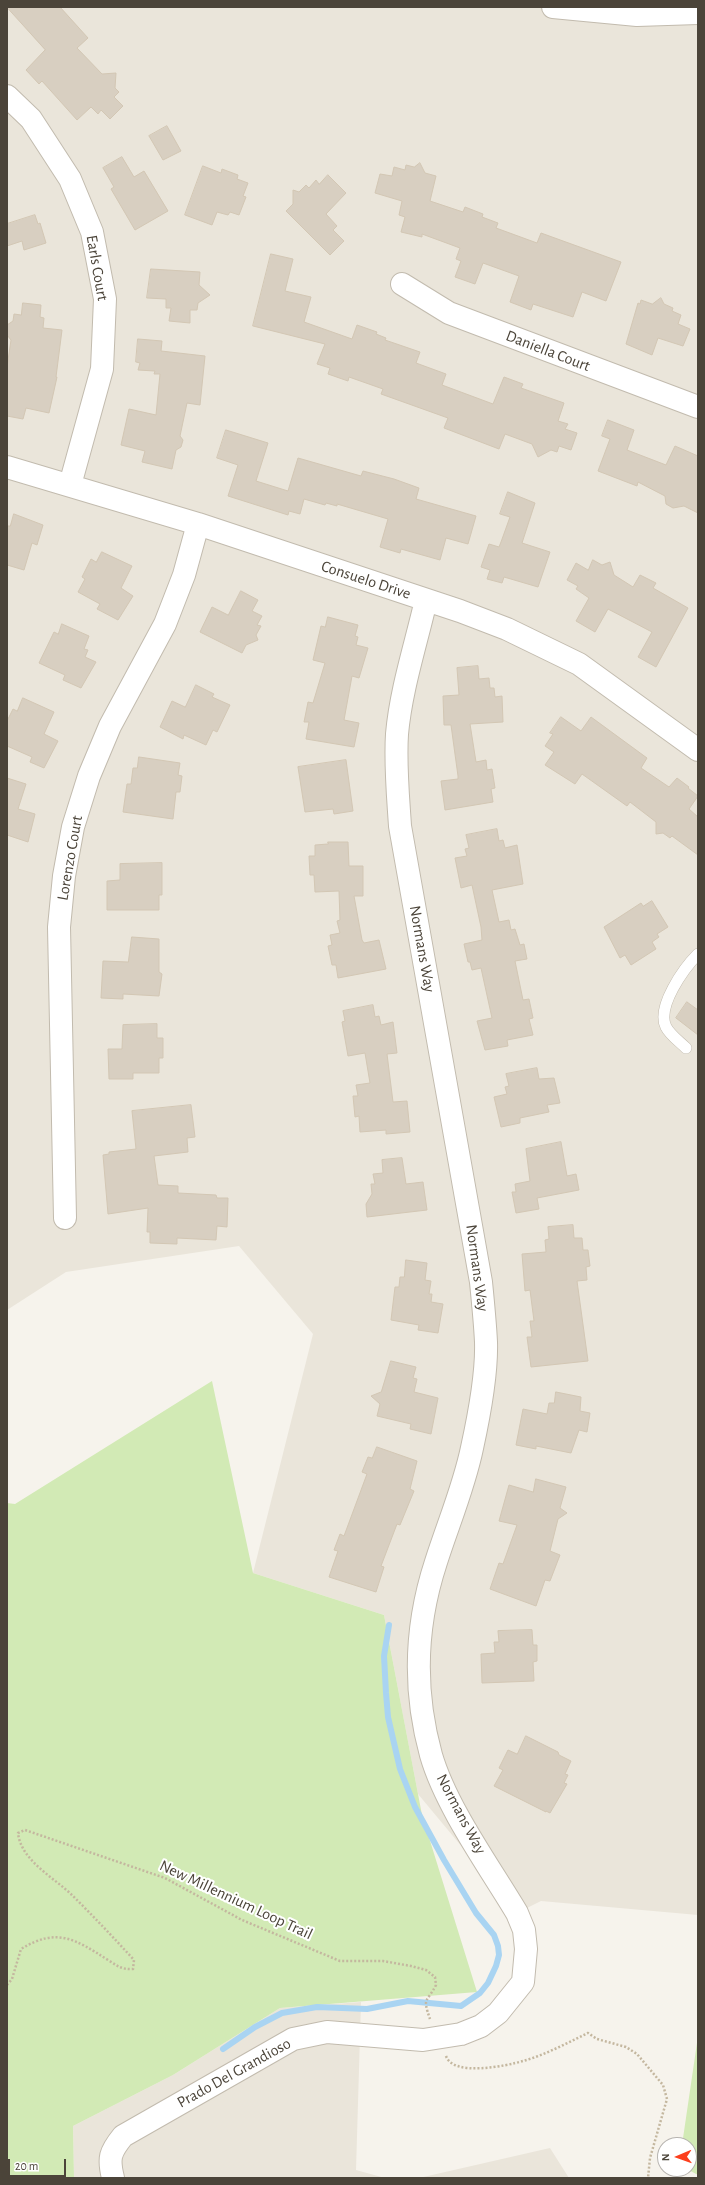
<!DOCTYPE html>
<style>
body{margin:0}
#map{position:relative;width:705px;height:2185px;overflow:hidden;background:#f6f3ec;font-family:"Alegreya Sans",sans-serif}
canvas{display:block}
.frame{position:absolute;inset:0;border:8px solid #4b4439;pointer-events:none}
.north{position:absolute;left:657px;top:2137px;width:40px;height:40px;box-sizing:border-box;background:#fff;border:1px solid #b7b4b0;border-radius:50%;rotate:268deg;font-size:11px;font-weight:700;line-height:16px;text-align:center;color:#4b4439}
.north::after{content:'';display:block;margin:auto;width:14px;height:18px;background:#fc3f1d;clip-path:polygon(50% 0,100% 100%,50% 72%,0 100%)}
.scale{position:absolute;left:8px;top:2159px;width:58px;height:18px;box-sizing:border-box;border:2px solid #4b4439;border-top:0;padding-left:5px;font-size:12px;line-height:14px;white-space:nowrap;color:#4b4439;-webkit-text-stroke:3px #fff;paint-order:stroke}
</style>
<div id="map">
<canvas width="705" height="2185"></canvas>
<div class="frame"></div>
<div class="north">N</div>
<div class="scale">20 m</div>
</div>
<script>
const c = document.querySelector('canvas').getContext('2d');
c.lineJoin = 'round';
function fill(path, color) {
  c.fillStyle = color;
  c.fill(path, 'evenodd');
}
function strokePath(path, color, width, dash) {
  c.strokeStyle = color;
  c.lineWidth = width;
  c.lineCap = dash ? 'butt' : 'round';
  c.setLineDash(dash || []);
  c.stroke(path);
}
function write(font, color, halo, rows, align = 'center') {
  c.font = font + ' "Alegreya Sans",sans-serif';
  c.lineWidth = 4;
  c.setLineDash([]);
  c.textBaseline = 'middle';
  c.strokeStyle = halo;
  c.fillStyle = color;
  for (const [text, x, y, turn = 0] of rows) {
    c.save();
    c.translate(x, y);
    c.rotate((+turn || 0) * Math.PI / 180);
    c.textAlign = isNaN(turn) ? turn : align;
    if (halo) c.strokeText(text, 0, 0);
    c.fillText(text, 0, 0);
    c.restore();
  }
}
fill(new Path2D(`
 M 7,7 L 698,7 L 698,1915 L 541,1901 L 517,1913 L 418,1794 L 384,1615 L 253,1573 L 313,1334 L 239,1246 L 66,1272 L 7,1310 Z
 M 361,2002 L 356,2170 L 385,2178 L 74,2178 L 73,2126 L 173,2075 L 280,2008 Z
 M 550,2148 L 569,2178 L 419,2178 Z`), '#eae5da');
fill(new Path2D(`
 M 212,1381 L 253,1573 L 384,1615 L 422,1815 L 477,1992 L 280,2008 L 173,2075 L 73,2126 L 74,2178 L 7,2178 L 7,1503 L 15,1504 Z
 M 698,2036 L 698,2175 L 687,2169 L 689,2169 L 689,2145 L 682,2145 Z`), '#d2eab5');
strokePath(new Path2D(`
 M 223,2049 L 255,2027 L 282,2013 L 317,2007 L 367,2009 L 408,2001 L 461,2006 L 480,1993 L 488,1983 L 496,1966 L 499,1955 L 498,1946 L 494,1935 L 476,1913 L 444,1860 L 415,1807 L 400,1769 L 388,1717 L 386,1693 L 384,1656 L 389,1625`), '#a9d4f2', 6);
const building = new Path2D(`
 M 7,7 L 60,7 L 88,38 L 77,48 L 102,74 L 116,73 L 115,88 L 119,92 L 114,97 L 123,106 L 110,119 L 101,110 L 98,114 L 91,107 L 77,120 L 42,81 L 39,84 L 26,70 L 45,50 Z
 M 167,126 L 181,151 L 163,160 L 149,136 Z
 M 122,157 L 134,177 L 144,171 L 168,211 L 135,230 L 111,189 L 114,187 L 103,168 Z
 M 420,163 L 425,173 L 436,176 L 430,201 L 463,212 L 465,207 L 483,214 L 482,217 L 498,223 L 496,228 L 537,243 L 541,233 L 621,262 L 606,301 L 582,292 L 573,317 L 533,304 L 531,310 L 510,302 L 519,276 L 483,263 L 475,284 L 455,277 L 461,261 L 456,259 L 460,248 L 422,234 L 422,237 L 401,232 L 405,217 L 399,215 L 402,201 L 375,193 L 380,174 L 392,176 L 394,167 L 405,170 L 406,165 L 414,167 Z
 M 203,166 L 221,173 L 222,169 L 238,175 L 237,179 L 248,183 L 243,196 L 246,197 L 239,215 L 230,212 L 228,215 L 217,212 L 212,225 L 185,215 Z
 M 328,175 L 346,193 L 326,214 L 337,226 L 333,230 L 344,241 L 330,255 L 286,211 L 293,204 L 293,190 L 299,192 L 306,185 L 309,188 L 316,180 L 319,184 Z
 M 35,215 L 38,224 L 40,223 L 46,243 L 24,250 L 22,241 L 7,246 L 7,224 Z
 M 271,254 L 293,259 L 285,291 L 311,297 L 304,322 L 352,339 L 357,325 L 377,332 L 376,334 L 386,338 L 385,340 L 420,352 L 416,363 L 446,374 L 442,385 L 493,404 L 504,377 L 523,384 L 521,388 L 564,403 L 558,421 L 568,424 L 565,429 L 577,433 L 571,450 L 559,446 L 557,452 L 551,450 L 538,457 L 532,444 L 505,434 L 499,449 L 444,428 L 448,418 L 381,394 L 383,389 L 349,377 L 348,381 L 328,374 L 330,368 L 317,364 L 325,344 L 253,326 Z
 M 151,269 L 200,272 L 199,285 L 210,295 L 198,303 L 197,310 L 190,310 L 190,323 L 169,321 L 171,308 L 166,308 L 166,299 L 147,298 Z
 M 661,298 L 664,304 L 673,308 L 672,311 L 681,315 L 678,324 L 690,329 L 683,346 L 658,338 L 652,355 L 626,344 L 638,303 L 640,304 L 641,300 L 652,304 Z
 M 23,303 L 41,305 L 40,317 L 44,318 L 43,328 L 62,330 L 56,377 L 57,377 L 49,413 L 26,408 L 23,419 L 7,416 L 7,367 L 11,340 L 7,335 L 7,325 L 13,321 L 14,314 L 21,315 Z
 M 138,339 L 162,341 L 161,351 L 205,356 L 200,405 L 187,403 L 180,436 L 183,440 L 181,447 L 176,450 L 172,469 L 142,462 L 145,451 L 121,445 L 129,409 L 156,415 L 160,374 L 154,374 L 155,371 L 138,370 L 140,363 L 136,362 Z
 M 608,420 L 634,430 L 627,450 L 666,465 L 675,446 L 698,456 L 698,513 L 684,506 L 673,508 L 666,504 L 665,496 L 638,482 L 637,486 L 598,471 L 610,439 L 602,436 Z
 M 226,430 L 268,443 L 256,481 L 288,491 L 298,458 L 361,476 L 363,471 L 394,479 L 419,488 L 416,499 L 476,516 L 468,544 L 446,538 L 440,560 L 401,549 L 400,553 L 380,547 L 388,519 L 337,504 L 337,506 L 326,503 L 325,505 L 304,499 L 300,514 L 289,511 L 288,515 L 228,496 L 238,465 L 217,458 Z
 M 508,492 L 535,503 L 522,543 L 550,552 L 538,587 L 504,577 L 502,583 L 487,579 L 490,570 L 481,567 L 489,544 L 499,547 L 501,542 L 510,517 L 500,514 Z
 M 14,514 L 43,525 L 37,545 L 32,543 L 24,570 L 7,565 L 7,526 L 10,526 Z
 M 102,552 L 132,566 L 121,588 L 133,596 L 118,620 L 97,609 L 100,604 L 78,592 L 85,579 L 82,577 L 91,559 L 96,562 Z
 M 593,560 L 602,565 L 610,562 L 614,575 L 633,587 L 640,575 L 656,583 L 653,588 L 688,608 L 656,667 L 638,657 L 652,632 L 608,609 L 595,632 L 576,621 L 589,598 L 576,589 L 578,586 L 567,580 L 576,563 L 588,570 Z
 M 241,591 L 258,600 L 252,611 L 262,616 L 257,625 L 261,626 L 256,635 L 258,640 L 246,645 L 242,653 L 200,632 L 212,607 L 228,615 Z
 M 328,617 L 358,625 L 355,636 L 358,637 L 356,645 L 368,648 L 359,678 L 352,676 L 344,720 L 359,723 L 354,747 L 306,739 L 309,722 L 304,722 L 308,702 L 313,703 L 325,663 L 313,660 L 321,626 L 325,627 Z
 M 62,624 L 89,636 L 84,649 L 88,650 L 85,657 L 96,662 L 81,688 L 63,680 L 65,675 L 39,663 L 54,632 L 58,634 Z
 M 478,666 L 479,679 L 489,678 L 490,688 L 494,688 L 495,697 L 502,696 L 503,722 L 470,724 L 476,762 L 486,760 L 487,770 L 492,769 L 495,788 L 491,789 L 493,802 L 445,810 L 441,781 L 458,779 L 458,776 L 451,725 L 444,725 L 443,696 L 459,695 L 457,668 Z
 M 196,685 L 214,694 L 212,697 L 230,705 L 217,732 L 213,730 L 206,745 L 184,735 L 183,739 L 160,727 L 172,701 L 185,707 Z
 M 23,698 L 54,712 L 44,734 L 58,741 L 44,768 L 30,762 L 32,757 L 7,746 L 7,721 L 13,709 L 17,711 Z
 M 561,717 L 581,731 L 591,717 L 647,758 L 641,768 L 669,787 L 677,778 L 689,787 L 688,788 L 698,796 L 689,809 L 698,817 L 698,855 L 672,836 L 670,838 L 663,833 L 656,834 L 656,822 L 630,802 L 627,806 L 582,774 L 575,784 L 545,765 L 554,752 L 545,746 L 553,734 L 550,733 Z
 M 139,757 L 180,763 L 178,775 L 182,776 L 180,792 L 176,792 L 173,819 L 123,812 L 127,784 L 131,784 L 133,768 L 137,768 Z
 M 346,760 L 353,811 L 334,814 L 333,809 L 305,812 L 298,767 Z
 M 7,778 L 26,784 L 18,809 L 35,814 L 28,842 L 7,835 Z
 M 497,829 L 499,841 L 503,840 L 505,848 L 517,845 L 523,884 L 492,890 L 499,922 L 509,920 L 511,930 L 515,929 L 520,945 L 524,944 L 527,959 L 515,961 L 523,1000 L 529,999 L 533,1018 L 529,1019 L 533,1035 L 507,1040 L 508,1046 L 485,1050 L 477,1021 L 492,1018 L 481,968 L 472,970 L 470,962 L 468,962 L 464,944 L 482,940 L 481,927 L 472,885 L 461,888 L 455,858 L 467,856 L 465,849 L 469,848 L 466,835 Z
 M 328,842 L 348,842 L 349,866 L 363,866 L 363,896 L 354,896 L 362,940 L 364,943 L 379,940 L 386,969 L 338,978 L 336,965 L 332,965 L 328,946 L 332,945 L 330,935 L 340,933 L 337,921 L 340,920 L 339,891 L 315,892 L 314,875 L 310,875 L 309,856 L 315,856 L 315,845 L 328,844 Z
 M 162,863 L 162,895 L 159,895 L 159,910 L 107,910 L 107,881 L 120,880 L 120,864 Z
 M 652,901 L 668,927 L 657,934 L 659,937 L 652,942 L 656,949 L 631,965 L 625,955 L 620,958 L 604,927 L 641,903 L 643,906 Z
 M 132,937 L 159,939 L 159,972 L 162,974 L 159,996 L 123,994 L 123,999 L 101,998 L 103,961 L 128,962 Z
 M 687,1002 L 698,1010 L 698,1035 L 676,1018 Z
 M 373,1005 L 375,1017 L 379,1016 L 381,1025 L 393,1022 L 397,1053 L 387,1054 L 393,1102 L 407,1101 L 410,1132 L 386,1134 L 386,1130 L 360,1132 L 359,1116 L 355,1117 L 353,1096 L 358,1096 L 356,1085 L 370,1083 L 365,1053 L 348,1056 L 342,1022 L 345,1021 L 343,1011 Z
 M 157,1024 L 157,1038 L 163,1038 L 163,1058 L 159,1058 L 159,1073 L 133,1073 L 133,1079 L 109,1079 L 108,1049 L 122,1049 L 123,1025 Z
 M 537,1068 L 539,1079 L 554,1078 L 560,1103 L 547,1105 L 549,1112 L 520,1118 L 520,1123 L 501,1127 L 494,1097 L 507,1094 L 505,1087 L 509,1086 L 506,1074 Z
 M 191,1105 L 195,1137 L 187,1138 L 188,1152 L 154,1156 L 158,1185 L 178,1186 L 178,1193 L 216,1195 L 217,1198 L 228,1198 L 227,1227 L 217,1226 L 216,1240 L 177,1238 L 177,1244 L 150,1243 L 150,1232 L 147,1232 L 148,1208 L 108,1214 L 103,1155 L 109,1154 L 109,1152 L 136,1149 L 132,1111 Z
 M 561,1142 L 567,1176 L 576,1174 L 579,1190 L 537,1198 L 539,1209 L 516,1213 L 512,1192 L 516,1192 L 515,1184 L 530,1181 L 526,1149 Z
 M 402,1158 L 406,1184 L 423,1182 L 427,1210 L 367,1217 L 366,1204 L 372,1194 L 371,1184 L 375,1184 L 373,1174 L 383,1173 L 382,1160 Z
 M 573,1225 L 574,1238 L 582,1238 L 583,1250 L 588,1250 L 590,1266 L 586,1267 L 587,1280 L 577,1281 L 588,1361 L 531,1367 L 527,1337 L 532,1337 L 530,1321 L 534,1321 L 530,1290 L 525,1291 L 522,1254 L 546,1252 L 545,1240 L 549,1239 L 548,1227 Z
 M 406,1260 L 427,1263 L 425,1280 L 431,1281 L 429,1294 L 432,1294 L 431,1302 L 443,1304 L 438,1333 L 418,1330 L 419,1325 L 391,1320 L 395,1287 L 399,1287 L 400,1277 L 404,1277 Z
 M 391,1361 L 416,1367 L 413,1378 L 417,1379 L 414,1392 L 438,1398 L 431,1434 L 410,1429 L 411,1424 L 377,1416 L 380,1404 L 371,1396 L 381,1392 Z
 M 556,1392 L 581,1397 L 580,1411 L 590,1413 L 587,1432 L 579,1430 L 571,1453 L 536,1446 L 536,1449 L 516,1445 L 523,1409 L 547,1414 L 549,1403 L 554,1403 Z
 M 377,1447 L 417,1461 L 410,1489 L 414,1491 L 400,1525 L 397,1524 L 381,1566 L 384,1567 L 376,1592 L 329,1577 L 338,1551 L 334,1550 L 340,1534 L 344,1536 L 367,1474 L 362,1472 L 368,1457 L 372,1458 Z
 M 536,1479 L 566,1487 L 560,1508 L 567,1513 L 558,1519 L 550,1551 L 560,1555 L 550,1581 L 545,1580 L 536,1606 L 490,1589 L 499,1563 L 503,1564 L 517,1525 L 499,1521 L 509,1485 L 533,1492 Z
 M 532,1630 L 533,1645 L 537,1645 L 537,1661 L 533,1662 L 534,1681 L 482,1683 L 481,1654 L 495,1653 L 494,1642 L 499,1642 L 498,1631 Z
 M 526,1736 L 558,1752 L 559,1755 L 571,1761 L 565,1774 L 568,1775 L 564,1783 L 567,1784 L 550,1813 L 546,1811 L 546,1812 L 494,1786 L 503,1770 L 499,1768 L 508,1750 L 517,1754 Z`);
fill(building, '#d8cfc1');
strokePath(building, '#d3c7b4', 1);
const service = new Path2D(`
 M 686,1048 C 680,1042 670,1035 666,1027 C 656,1007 684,968 698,954`);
const minor = new Path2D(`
 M 7,96 L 31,119 L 70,179 L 92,232 L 105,299 L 102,369 L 70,485
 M 402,284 L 449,313 L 698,407
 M 7,467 L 198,524 L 460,611 L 507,629 L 579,664 L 698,750
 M 65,1218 L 59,927 L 64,876 L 73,827 L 89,776 L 110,726 L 165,624 L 184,575 L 198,524
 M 113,2178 C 108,2158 110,2152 123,2136 L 293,2039 L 327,2032 L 423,2040 L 461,2034 L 481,2026 L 498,2013 L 523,1982 L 526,1949 L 524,1930 L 517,1913 C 489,1866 446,1807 431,1755 C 413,1690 415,1626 436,1562 C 448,1524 464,1487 472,1448 C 479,1416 487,1373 486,1342 C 485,1322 483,1302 481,1282 L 400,826 C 398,795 395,765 397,734 C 401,689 416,644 426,600`);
const tertiary = new Path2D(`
 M 553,7 L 637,15 L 698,13`);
strokePath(service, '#c2bbae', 12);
strokePath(minor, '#c2bbae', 24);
strokePath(tertiary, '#c2bbae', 24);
strokePath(new Path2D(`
 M 7,1985 L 12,1979 L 21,1949 C 57,1927 75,1939 108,1960 C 116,1965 122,1970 133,1969 L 134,1960 C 114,1938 94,1917 73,1896 C 55,1878 21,1861 18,1833 L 25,1830 L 165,1878 L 242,1920 L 340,1961 L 383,1961 L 411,1966 L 426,1970 L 435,1977 L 436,1985 C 427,2003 422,1996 430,2019
 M 446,2056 C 453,2077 506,2066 523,2061 C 545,2055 567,2043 588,2033 L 597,2039 L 626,2047 L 637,2054 L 663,2085 L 667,2099 L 650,2158 L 648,2178`), '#c4b79f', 2.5, [2, 2]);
strokePath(service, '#fff', 11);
strokePath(minor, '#fff', 22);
strokePath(tertiary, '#fff', 22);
write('16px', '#4b4439', '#fff', [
 ["Earls Court",97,268,80],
 ["Daniella Court",548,351,21],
 ["Consuelo Drive",366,580,18],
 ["Lorenzo Court",70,858,-80],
 ["Normans Way",422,949,80],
 ["Normans Way",477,1268,82],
 ["Normans Way",461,1814,62],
 ["New Millennium Loop Trail",236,1900,25],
 ["Prado Del Grandioso",234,2073,-29]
]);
</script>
